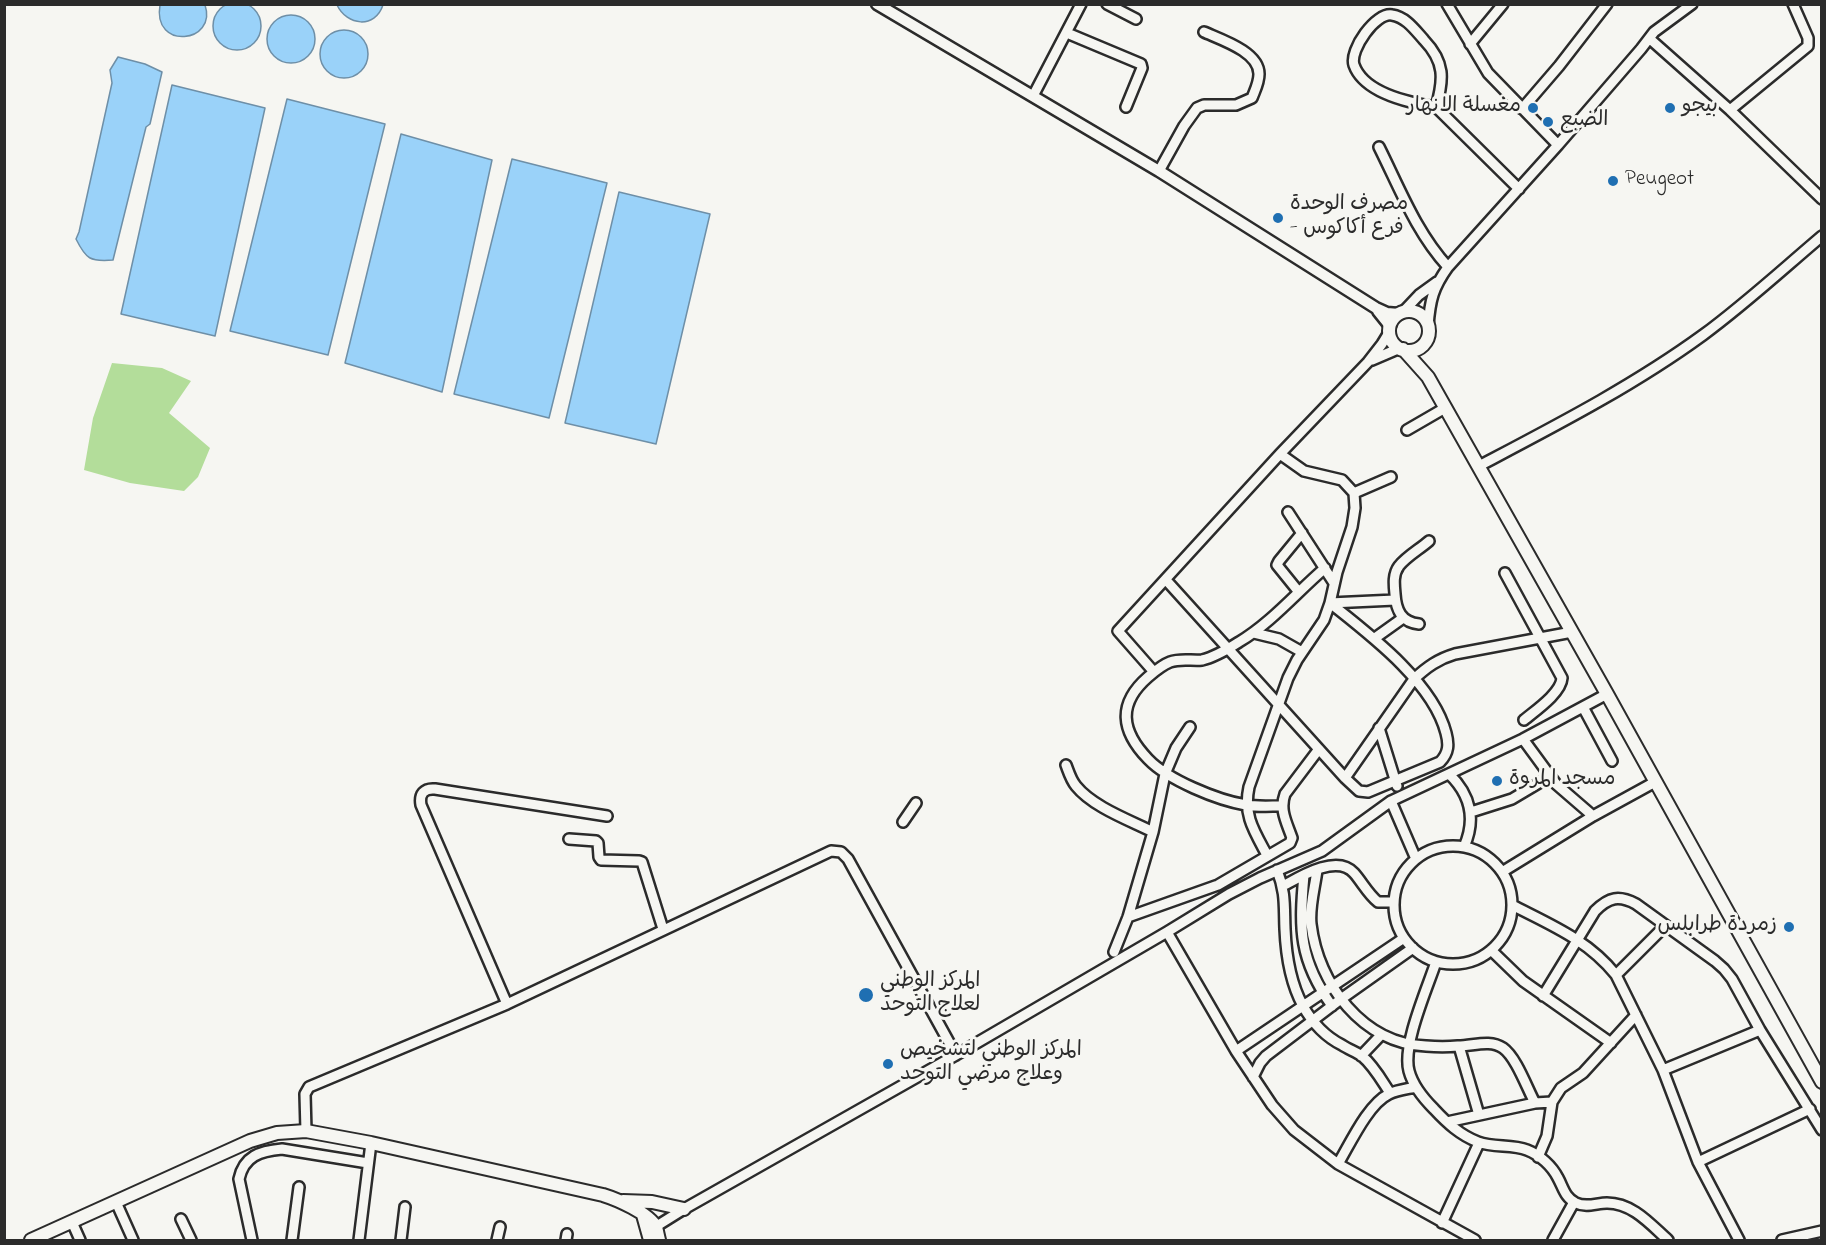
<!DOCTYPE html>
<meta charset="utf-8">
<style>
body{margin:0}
#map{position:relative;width:1826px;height:1245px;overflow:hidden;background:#f6f6f2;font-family:"Indie Flower",sans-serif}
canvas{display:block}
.frame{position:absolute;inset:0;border:6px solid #2b2b2b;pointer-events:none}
</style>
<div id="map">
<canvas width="1826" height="1245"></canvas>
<div class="frame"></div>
</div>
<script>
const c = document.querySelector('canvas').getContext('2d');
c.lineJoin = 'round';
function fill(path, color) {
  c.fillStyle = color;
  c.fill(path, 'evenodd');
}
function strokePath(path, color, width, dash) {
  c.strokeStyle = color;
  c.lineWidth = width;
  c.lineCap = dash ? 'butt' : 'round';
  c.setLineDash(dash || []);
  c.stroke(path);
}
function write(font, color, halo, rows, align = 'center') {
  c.font = font + ' "Indie Flower","Playpen Sans Arabic",sans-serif';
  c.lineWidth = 6;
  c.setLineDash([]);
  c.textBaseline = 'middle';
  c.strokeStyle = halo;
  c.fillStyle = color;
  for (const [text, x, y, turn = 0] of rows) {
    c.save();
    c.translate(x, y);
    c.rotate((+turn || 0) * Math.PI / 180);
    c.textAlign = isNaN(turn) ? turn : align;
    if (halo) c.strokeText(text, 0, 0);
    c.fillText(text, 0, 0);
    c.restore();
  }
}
fill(new Path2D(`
 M 112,363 L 162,368 L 191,381 L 169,413 L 210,448 L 198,477 L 184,491 L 130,483 L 84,470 L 93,418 Z`), '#b3dd9a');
const water = new Path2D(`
 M213 26a24 24 0 1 1 48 0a24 24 0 1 1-48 0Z
 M 160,5 L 205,5 C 218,43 152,51 160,5 Z
 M 337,5 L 383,5 C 375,29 347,26 337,5 Z
 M267 39a24 24 0 1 1 48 0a24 24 0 1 1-48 0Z
 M320 54a24 24 0 1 1 48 0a24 24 0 1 1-48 0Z
 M 118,57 L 145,64 L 162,72 L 150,124 L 146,127 L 113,260 C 90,262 86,259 76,239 L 79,232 L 112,83 L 110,70 Z
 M 172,85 L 265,108 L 215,336 L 121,314 Z
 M 287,99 L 385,124 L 328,355 L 230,331 Z
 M 401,134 L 492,160 L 442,392 L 345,363 Z
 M 512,159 L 607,183 L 549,418 L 454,394 Z
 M 619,192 L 710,214 L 656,444 L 565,423 Z`);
fill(water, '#9ad2f9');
strokePath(water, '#6e8fa7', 1.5);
const minor = new Path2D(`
 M 1107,4 L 1136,19
 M 1067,33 L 1141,64 L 1142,68 L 1126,107
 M 1650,39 L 1730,110 L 1822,199
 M 1470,44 L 1503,4
 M 1033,96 L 1081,4
 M 1436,107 C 1444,79 1445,62 1424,40 C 1415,30 1406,17 1392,15 C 1376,12 1349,50 1354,65 C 1364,93 1410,103 1436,107 L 1519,189
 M 1522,109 L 1559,66 L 1607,4
 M 1730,110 L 1808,46 L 1808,38 L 1793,4
 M 1558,145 L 1641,49 L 1654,32 L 1692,4
 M 1379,147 C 1400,189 1416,232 1448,267
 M 1159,171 L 1184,126 L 1197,108 L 1204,105 L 1236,105 L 1252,98 C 1255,90 1259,83 1259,74 C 1259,52 1222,40 1204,32
 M 1402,313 L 1419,295 L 1437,282
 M 1428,326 C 1430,300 1433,288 1448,267 L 1558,145 L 1488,73 L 1447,4
 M 1372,360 L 1400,348
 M 1407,430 L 1445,408
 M 1479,466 C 1555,426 1633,386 1703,335 C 1744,305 1783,269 1822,236
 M 1354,493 L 1391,477
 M 1288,512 L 1334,583
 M 1505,573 L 1562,678 C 1561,693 1536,710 1524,720
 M 1166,580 L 1345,778 L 1359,791 L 1368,792 L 1440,762 C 1449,753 1449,744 1446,733 C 1433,682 1369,634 1330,603
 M 1298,591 L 1277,565 L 1279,561 L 1302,533
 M 1330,603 L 1395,600
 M 1419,624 C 1401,622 1396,610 1395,594 C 1394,584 1393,574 1399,566 C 1407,556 1420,549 1429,541
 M 1254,633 L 1279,639 L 1302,652
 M 1375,638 L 1403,618
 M 1154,672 L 1118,631 L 1280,454 L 1368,362 L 1382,344 L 1390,331
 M 1583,707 L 1612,761
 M 1379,728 L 1397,786
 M 1523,739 L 1556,784 L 1593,816
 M 1066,765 C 1069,773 1071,780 1076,786 C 1093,807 1129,820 1153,832
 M 1449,774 C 1471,795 1476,820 1464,847
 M 1345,778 L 1414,679 C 1427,667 1438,659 1455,654 L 1572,632
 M 1391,801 L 1416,859
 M 1282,806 C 1270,806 1257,807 1246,805 C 1217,800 1168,780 1148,759 C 1121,731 1117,704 1148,677 C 1155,671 1162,665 1170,662 C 1180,658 1192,661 1202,660 C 1215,657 1228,649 1239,642 C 1271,623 1297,592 1325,568
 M 1471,812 L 1512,799 L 1549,777
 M 903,822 L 916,803
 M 569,839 L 596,841 L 598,843 L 599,857 L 601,860 L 639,861 L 642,862 L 663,929
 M1394 905a59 59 0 1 1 118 0a59 59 0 1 1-118 0Z
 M 1267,855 C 1254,831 1243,815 1249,787 L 1288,678 L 1297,660 L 1324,620 L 1330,603 L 1337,572 L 1352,527 L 1355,508 L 1354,493 L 1342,480 L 1304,471 L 1280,454
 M 1277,870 C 1286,893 1284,906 1285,929 C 1286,954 1291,984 1303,1006 C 1312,1022 1326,1037 1342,1045 C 1348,1049 1356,1052 1362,1056 C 1374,1066 1382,1081 1390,1093
 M 1317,870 C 1315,887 1309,907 1311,924 C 1318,984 1363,1044 1426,1046 C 1437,1047 1448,1047 1458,1046 C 1473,1046 1490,1039 1503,1048 C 1516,1057 1527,1088 1535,1103
 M 1502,872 L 1593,816 L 1655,782
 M 1304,875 C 1299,929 1299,960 1332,1006
 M 1283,886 C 1301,876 1337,854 1354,873 C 1362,882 1368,894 1378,902 L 1394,902
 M 1512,905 C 1551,925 1588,940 1616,975 L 1663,1070 L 1698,1162 L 1739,1240
 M 1128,917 L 1218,885 L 1290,843 L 1292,838 C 1287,823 1279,810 1285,794 L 1319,749
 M 1167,932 L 1236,1051 L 1272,1105 L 1294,1130 L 1338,1164 L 1475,1240
 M 1491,950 L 1523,981 L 1611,1043
 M 1114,952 L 1128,917 L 1153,832 L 1165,774 L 1176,748 L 1190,727
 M 1436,962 C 1427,989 1402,1045 1409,1071 C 1413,1086 1424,1099 1434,1109 C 1447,1123 1460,1135 1478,1142 C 1494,1148 1512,1144 1527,1150 C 1540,1155 1552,1166 1558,1178 C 1563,1187 1565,1198 1576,1203 C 1586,1208 1597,1203 1607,1203 C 1633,1203 1651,1225 1668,1240
 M 1616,975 L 1665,926
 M 1543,996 L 1595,911 C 1609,897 1619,895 1636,904 L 1715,961 L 1724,969 L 1732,979 L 1760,1030 L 1822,1130
 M 507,1004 L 421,805 C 419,794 424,788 435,789 L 607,816
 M 1459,1046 L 1479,1115
 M 1236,1051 L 1404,938
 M 1361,1056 L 1381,1035
 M 1663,1070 L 1760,1030
 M 1253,1077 L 1260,1063 L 1266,1056 L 1341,999 L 1413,948
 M 1447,1122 L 1535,1103 L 1552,1102
 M 306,1131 L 305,1094 L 309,1087 L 507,1004 L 831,851 L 841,852 L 848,859 L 956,1055
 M 1538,1157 L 1547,1136 L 1552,1102 L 1561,1088 L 1583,1073 L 1636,1015
 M 1698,1162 L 1810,1109
 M 1338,1164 C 1350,1144 1368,1104 1389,1094 C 1397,1090 1407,1089 1416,1087
 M 116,1202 L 133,1240
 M 181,1219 L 191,1240
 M 72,1222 L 80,1240
 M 1442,1223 L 1479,1143
 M 652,1229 L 684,1209 L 956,1055 L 1167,932 L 1229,894 L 1260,878 L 1322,851 L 1391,801 L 1523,739 L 1607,694
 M 252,1240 L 239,1179 C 244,1156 260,1151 282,1149 L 368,1163
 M 292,1240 L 299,1187
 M 359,1240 L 371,1143
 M 401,1240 L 405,1207
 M 497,1240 L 500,1227
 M 566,1240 L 567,1234
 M 1553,1240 L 1574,1202
 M 1782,1240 L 1822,1231`);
const tertiary = new Path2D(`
 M 877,4 L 1159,171 L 1376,308 L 1387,313 L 1399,314
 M 1378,311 L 1390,326`);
const secondary = new Path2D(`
 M1389 331a20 20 0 1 1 40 0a20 20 0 1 1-40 0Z
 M 1403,349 L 1428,377 L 1607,694 L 1822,1082
 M 623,1201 L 652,1202 L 684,1209
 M 643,1215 L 650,1240
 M 31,1240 L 250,1141 L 277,1133 L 306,1131 L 371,1143 L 603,1195 C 616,1199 649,1213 656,1227 C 657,1231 658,1236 659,1240`);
strokePath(minor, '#2b2b2b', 14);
strokePath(tertiary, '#2b2b2b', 15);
strokePath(secondary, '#2b2b2b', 16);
strokePath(minor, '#f6f6f2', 9);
strokePath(tertiary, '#f6f6f2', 10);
strokePath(secondary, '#f6f6f2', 12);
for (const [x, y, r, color] of [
 [1533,108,6,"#1f6fb2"],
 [1670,108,6,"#1f6fb2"],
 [1548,122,6,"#1f6fb2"],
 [1613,181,6,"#1f6fb2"],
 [1278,218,6,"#1f6fb2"],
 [1497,781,6,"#1f6fb2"],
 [1789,927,6,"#1f6fb2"],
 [866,995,8,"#1f6fb2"],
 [888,1064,6,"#1f6fb2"]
]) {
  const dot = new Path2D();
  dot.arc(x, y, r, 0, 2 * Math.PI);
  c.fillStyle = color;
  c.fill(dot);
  strokePath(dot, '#f6f6f2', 2);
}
write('21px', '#2b2b2b', '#f6f6f2', [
 ["مغسلة الانهار",1521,108,"right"],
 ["بيجو",1682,108],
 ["الضبع",1560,122],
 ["Peugeot",1625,181],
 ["مصرف الوحدة",1290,206],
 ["- فرع أكاكوس",1290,230],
 ["مسجد المروة",1509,781],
 ["زمردة طرابلس",1777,927,"right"],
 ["المركز الوطني",880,983],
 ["لعلاج التوحد",880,1007],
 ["المركز الوطني لتشخيص",900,1052],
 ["وعلاج مرضي التوحد",900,1076]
], 'left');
</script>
